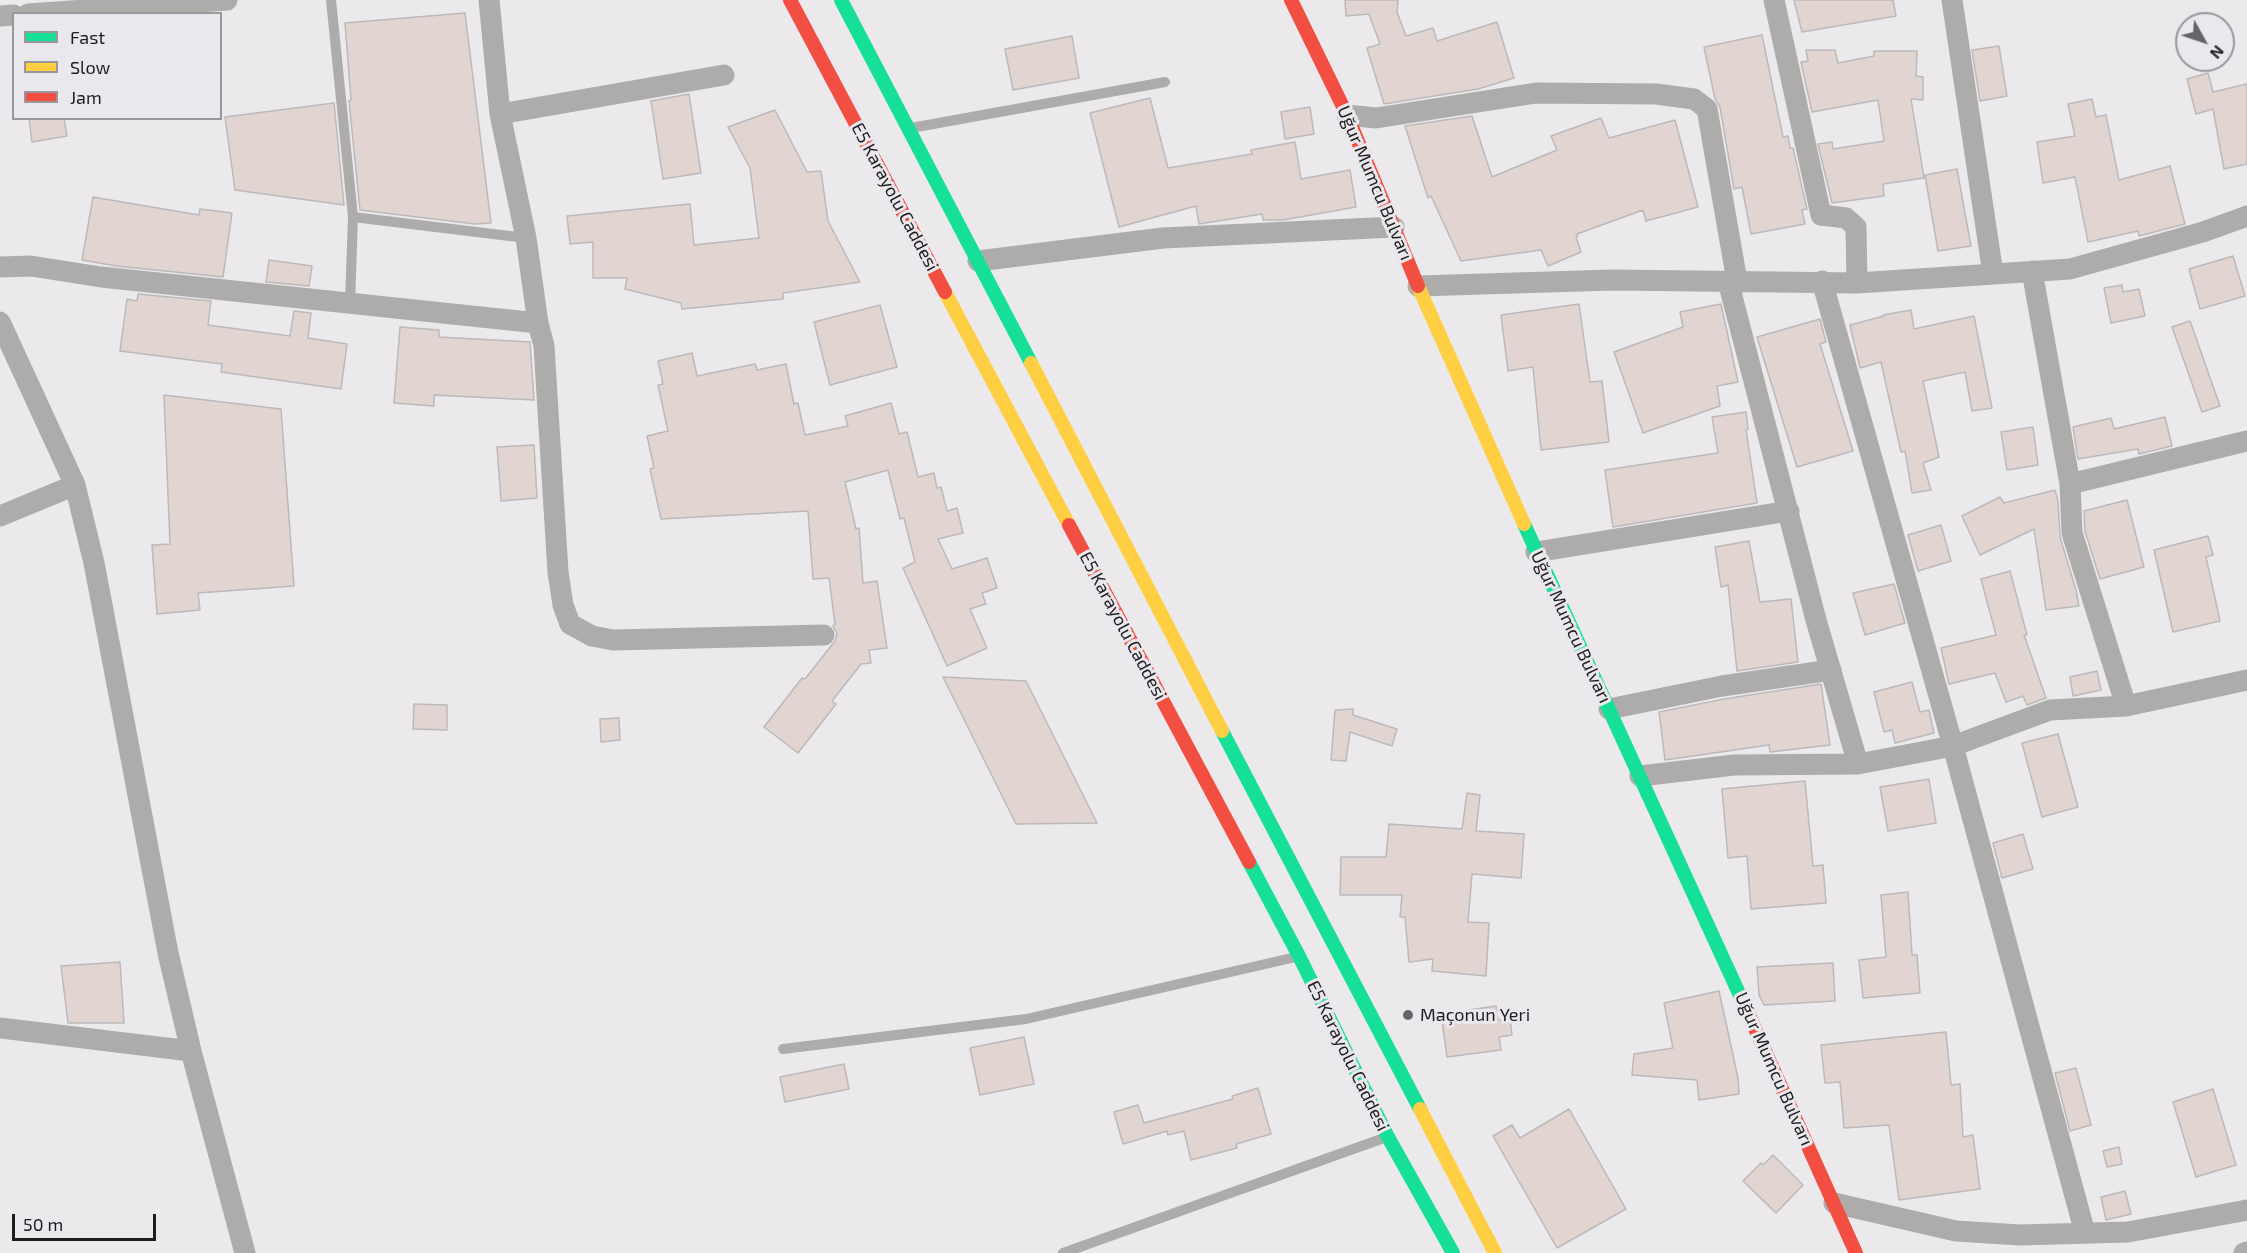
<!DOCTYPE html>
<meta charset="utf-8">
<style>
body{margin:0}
#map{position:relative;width:2247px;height:1253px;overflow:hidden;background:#ebe9ec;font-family:"Exo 2",sans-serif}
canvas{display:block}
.legend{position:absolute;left:12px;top:12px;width:210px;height:108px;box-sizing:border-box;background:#ebe8ed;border:2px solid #99979b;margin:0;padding:8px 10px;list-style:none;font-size:18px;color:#1e1d1f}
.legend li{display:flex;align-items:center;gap:12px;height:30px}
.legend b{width:30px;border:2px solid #99979b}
.north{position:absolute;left:2175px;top:12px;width:60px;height:60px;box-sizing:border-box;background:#ebe8ed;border:2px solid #99979b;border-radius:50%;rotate:130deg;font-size:16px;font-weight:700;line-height:24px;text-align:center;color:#1e1d1f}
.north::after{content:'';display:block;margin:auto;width:21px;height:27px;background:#666467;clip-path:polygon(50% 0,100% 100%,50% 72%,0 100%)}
.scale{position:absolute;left:12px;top:1214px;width:144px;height:27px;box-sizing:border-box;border:3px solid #1e1d1f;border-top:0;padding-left:8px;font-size:18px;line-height:21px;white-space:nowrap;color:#1e1d1f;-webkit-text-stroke:4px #ebe8ed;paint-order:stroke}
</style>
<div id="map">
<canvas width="2247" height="1253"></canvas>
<ul class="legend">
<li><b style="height:8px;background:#16e098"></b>Fast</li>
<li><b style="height:8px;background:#ffcf43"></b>Slow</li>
<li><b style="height:8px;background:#f24e42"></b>Jam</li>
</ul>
<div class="north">N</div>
<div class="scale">50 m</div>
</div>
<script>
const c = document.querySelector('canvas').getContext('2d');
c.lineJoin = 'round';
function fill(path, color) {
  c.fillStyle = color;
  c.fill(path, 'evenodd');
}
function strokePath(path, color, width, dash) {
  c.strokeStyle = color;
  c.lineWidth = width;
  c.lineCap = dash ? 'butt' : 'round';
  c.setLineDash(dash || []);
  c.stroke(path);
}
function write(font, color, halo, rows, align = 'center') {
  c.font = font + ' "Exo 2",sans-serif';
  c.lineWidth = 6;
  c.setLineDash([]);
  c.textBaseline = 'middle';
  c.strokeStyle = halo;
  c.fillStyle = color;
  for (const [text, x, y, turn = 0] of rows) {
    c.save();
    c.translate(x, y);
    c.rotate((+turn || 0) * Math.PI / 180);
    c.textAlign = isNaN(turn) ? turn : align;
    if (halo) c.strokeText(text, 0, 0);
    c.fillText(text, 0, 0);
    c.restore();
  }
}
const building = new Path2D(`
 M 1345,0 L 1398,0 L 1397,12 L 1406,36 L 1433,28 L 1437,41 L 1497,22 L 1514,78 L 1478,89 L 1384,104 L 1367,48 L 1380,44 L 1369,14 L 1346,16 Z
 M 1794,0 L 1893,0 L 1896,16 L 1802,32 Z
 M 465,13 L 491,223 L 475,224 L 360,210 L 349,101 L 351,100 L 345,23 Z
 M 1762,35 L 1783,137 L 1788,136 L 1790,148 L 1793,148 L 1807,209 L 1802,210 L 1805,224 L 1751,234 L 1742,187 L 1734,189 L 1720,107 L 1715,99 L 1704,47 Z
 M 1072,36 L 1079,78 L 1013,90 L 1005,49 Z
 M 1999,46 L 2007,96 L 1980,101 L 1972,50 Z
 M 1806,50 L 1835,50 L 1838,63 L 1874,56 L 1874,51 L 1917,51 L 1916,76 L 1923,77 L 1923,100 L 1911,99 L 1924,178 L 1883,184 L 1884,196 L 1832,203 L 1818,144 L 1832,142 L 1833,149 L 1884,141 L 1878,100 L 1812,112 L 1801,62 L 1808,61 Z
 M 2208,73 L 2213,92 L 2247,84 L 2247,164 L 2224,169 L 2213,109 L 2196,114 L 2187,79 Z
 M 689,94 L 701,173 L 663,179 L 651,101 Z
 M 1150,98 L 1168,168 L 1252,154 L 1251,150 L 1295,142 L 1301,179 L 1350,170 L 1356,207 L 1283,220 L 1263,220 L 1262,214 L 1199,224 L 1196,206 L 1119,227 L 1090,113 Z
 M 2092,99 L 2096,117 L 2106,115 L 2119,180 L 2170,166 L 2185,224 L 2139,236 L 2138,231 L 2088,242 L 2075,177 L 2043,183 L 2037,142 L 2075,136 L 2068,104 Z
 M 334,103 L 344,205 L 235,190 L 225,117 Z
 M 1310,107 L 1314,134 L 1285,139 L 1281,112 Z
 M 775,110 L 807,172 L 821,171 L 828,221 L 860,282 L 783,293 L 783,299 L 682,309 L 681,303 L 625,289 L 627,278 L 593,278 L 593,242 L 570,244 L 567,216 L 690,204 L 694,245 L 759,238 L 750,168 L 728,127 Z
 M 1472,116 L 1492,177 L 1557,150 L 1551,136 L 1601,118 L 1609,138 L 1675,120 L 1698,207 L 1646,221 L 1643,210 L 1577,234 L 1578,236 L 1576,237 L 1581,252 L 1548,266 L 1541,250 L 1461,261 L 1431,196 L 1428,198 L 1405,126 Z
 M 29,118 L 64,118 L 67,136 L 32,142 Z
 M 1957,169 L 1971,246 L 1938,251 L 1925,175 Z
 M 93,197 L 199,215 L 200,209 L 232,213 L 223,277 L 116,266 L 82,260 Z
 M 2233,256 L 2245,296 L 2200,309 L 2189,269 Z
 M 269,260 L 312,266 L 309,286 L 266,282 Z
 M 2122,285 L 2123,292 L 2139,289 L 2145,316 L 2111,323 L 2104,288 Z
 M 138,294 L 211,301 L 208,325 L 290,336 L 294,311 L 311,313 L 308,338 L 347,344 L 341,389 L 221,372 L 222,364 L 120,351 L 127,299 L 137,301 Z
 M 1579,304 L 1590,382 L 1602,381 L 1609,442 L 1541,450 L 1533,367 L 1508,371 L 1501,315 Z
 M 1721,304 L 1738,382 L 1717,386 L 1720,406 L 1643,433 L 1614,352 L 1683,327 L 1680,312 Z
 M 880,305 L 897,367 L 830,385 L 814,322 Z
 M 1911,310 L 1914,329 L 1974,316 L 1992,408 L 1972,411 L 1965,372 L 1923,381 L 1939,457 L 1923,463 L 1931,490 L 1912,493 L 1905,451 L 1901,452 L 1881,362 L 1860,368 L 1850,325 L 1884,316 L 1883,315 Z
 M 1820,319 L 1826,342 L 1820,344 L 1853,451 L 1797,467 L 1757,337 Z
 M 2190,321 L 2220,406 L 2202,412 L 2172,327 Z
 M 400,327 L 439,330 L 439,337 L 530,342 L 534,400 L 434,395 L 434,406 L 394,403 Z
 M 692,353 L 697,376 L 755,364 L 757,370 L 786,364 L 794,404 L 798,403 L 805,435 L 848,426 L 845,416 L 891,403 L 899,434 L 907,432 L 918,477 L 934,473 L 937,488 L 941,487 L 947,511 L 957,508 L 963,533 L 938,539 L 952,569 L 987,558 L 997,588 L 982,593 L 986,604 L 970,609 L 987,648 L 947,666 L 903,568 L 915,562 L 904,518 L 900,519 L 888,470 L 845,482 L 856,529 L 859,528 L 863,583 L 877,581 L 887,648 L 869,650 L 871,663 L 861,664 L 832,701 L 836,704 L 798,753 L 764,727 L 802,678 L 805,679 L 835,641 L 837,634 L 833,626 L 835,624 L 829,578 L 813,579 L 808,511 L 661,519 L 650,469 L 654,468 L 647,436 L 668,431 L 658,385 L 663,384 L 658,361 Z
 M 164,395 L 281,409 L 294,586 L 198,593 L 200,610 L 157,614 L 152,545 L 170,544 Z
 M 1746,412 L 1748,429 L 1746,430 L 1757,503 L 1613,527 L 1605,470 L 1718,453 L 1712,417 Z
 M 2165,417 L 2172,446 L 2139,454 L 2138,449 L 2078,459 L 2073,427 L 2111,418 L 2114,429 Z
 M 2033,427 L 2038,465 L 2007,470 L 2001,432 Z
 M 534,445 L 537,498 L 501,501 L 497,447 Z
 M 2055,490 L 2058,501 L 2060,537 L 2076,590 L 2079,606 L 2046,610 L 2034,529 L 1980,555 L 1962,516 L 2000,497 L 2004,503 Z
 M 2127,500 L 2144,567 L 2100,579 L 2085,531 L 2084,511 Z
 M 1941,525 L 1951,561 L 1918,571 L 1908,535 Z
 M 2208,536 L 2213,555 L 2206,557 L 2220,621 L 2173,632 L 2154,550 Z
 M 1749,541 L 1760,602 L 1791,599 L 1798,662 L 1737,671 L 1728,585 L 1721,587 L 1715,547 Z
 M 2010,571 L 2027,635 L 2024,635 L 2046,698 L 2027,705 L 2023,696 L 2006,702 L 1995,673 L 1949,684 L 1941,648 L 1996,635 L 1981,579 Z
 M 1894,584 L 1905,623 L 1865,635 L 1853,593 Z
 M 2097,671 L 2101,690 L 2073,696 L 2070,677 Z
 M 943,677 L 1026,681 L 1097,823 L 1016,824 Z
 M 1912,682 L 1920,712 L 1929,710 L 1934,733 L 1895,743 L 1892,730 L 1884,732 L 1874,692 Z
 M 1821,684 L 1830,745 L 1770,752 L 1769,745 L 1665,760 L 1659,712 L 1724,699 Z
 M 414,704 L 447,705 L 447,730 L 413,729 Z
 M 1353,709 L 1353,715 L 1397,729 L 1392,746 L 1350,732 L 1346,761 L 1331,760 L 1335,710 Z
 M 619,718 L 620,740 L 601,742 L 600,719 Z
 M 2058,734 L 2078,807 L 2042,817 L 2022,743 Z
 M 1929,779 L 1936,823 L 1888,831 L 1880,787 Z
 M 1805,781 L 1813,866 L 1823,865 L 1826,903 L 1751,909 L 1747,856 L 1728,858 L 1722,789 Z
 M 1467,793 L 1480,795 L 1476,831 L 1524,834 L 1521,878 L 1472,874 L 1468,922 L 1489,923 L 1486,976 L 1432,971 L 1433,959 L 1409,962 L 1405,917 L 1400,917 L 1402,895 L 1340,895 L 1341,857 L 1386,857 L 1389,824 L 1462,829 Z
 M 2023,834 L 2033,869 L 2002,878 L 1993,843 Z
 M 1908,892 L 1912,955 L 1917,955 L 1920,993 L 1863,998 L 1859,960 L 1886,957 L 1881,895 Z
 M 120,962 L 124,1023 L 68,1023 L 61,966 Z
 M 1833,963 L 1835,1001 L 1764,1005 L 1759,995 L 1757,967 Z
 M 1719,991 L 1738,1078 L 1739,1094 L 1699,1100 L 1697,1080 L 1632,1075 L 1634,1054 L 1673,1048 L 1664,1003 Z
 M 1496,1006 L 1498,1020 L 1510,1018 L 1512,1035 L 1499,1037 L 1501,1050 L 1447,1057 L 1441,1014 Z
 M 1946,1032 L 1951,1085 L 1960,1084 L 1963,1137 L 1973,1135 L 1980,1189 L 1899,1200 L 1889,1125 L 1844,1128 L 1840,1082 L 1825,1083 L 1821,1045 Z
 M 1024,1037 L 1034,1084 L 980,1095 L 970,1048 Z
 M 844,1064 L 849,1089 L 785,1102 L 780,1077 Z
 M 2076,1068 L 2091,1125 L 2070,1131 L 2055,1073 Z
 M 1258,1088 L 1271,1134 L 1236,1144 L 1237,1148 L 1191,1160 L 1184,1131 L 1168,1135 L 1167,1131 L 1123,1144 L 1114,1112 L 1138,1105 L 1144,1123 L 1233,1099 L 1232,1096 Z
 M 2213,1089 L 2236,1165 L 2196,1177 L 2173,1102 Z
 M 1569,1109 L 1626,1209 L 1557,1248 L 1493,1136 L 1512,1125 L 1520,1138 Z
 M 2119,1147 L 2122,1164 L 2107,1167 L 2103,1151 Z
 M 1773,1155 L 1803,1185 L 1776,1213 L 1743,1181 L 1761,1163 L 1763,1165 Z
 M 2125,1191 L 2131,1214 L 2106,1220 L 2101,1197 Z`);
fill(building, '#e1d4d1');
strokePath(building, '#bbb9ba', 1.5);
strokePath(new Path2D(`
 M 331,0 L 353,217 L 350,303
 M 911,128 L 1165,82
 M 353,217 L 526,238
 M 783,1049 L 1026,1019 L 1296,957
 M 1063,1253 L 1384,1138`), '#adacab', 10);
strokePath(new Path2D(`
 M 489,0 L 500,114 L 526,238 L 538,323 L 544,346 L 558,572 L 563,605 L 570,624 L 592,636 L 613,640 L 824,635
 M 1774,0 L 1821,215 L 1846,218 L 1856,227 L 1857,283
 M 1952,0 L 1993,274
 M 28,14 L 227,0
 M 0,16 L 14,15
 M 500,114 L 724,75
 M 1347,115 L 1376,118 L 1536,93 L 1656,94 L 1694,99 L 1707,109 L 1737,281
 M 978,261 L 1163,238 L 1394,227
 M 0,267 L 31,266 L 101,277 L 538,323
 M 2032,271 L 2070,484 L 2072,533 L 2126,706
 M 1728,281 L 1816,620 L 1858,764
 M 1822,281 L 1953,746 L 2085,1233
 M 1418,286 L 1613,280 L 1857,283 L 2070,269 L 2203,232 L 2247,216
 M 0,322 L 75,485 L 94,563 L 168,953 L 191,1051 L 245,1253
 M 2070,484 L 2247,441
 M 0,516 L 75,485
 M 1536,552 L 1789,511
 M 1609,709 L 1722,686 L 1831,670
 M 1640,776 L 1734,765 L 1858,764 L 1953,746 L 2050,710 L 2126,706 L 2247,680
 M 0,1028 L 191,1051
 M 1834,1203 L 1956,1231 L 2020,1235 L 2128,1232 L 2247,1210
 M 2244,1253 L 2247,1252`), '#adacab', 21);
strokePath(new Path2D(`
 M 841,0 L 1031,363
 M 1524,524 L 1743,1002
 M 1222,731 L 1420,1109
 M 1249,862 L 1299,956 L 1388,1137 L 1453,1253`), '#16e098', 14);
strokePath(new Path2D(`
 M 1418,286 L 1524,524
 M 945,292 L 1069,525
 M 1031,363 L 1222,731
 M 1420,1109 L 1495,1253`), '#ffcf43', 14);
strokePath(new Path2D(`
 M 790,0 L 945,292
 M 1291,0 L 1347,115 L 1418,286
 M 1069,525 L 1249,862
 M 1743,1002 L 1856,1253`), '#f24e42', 14);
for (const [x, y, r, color] of [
 [1408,1015,6,"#666467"]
]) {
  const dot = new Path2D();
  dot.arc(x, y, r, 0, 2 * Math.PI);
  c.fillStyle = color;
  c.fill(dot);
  strokePath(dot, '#ebe8ed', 2);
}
write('18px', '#1e1d1f', '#ebe8ed', [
 ["Uğur Mumcu Bulvarı",1375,183,67],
 ["E5 Karayolu Caddesi",895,197,62],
 ["E5 Karayolu Caddesi",1123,626,62],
 ["Uğur Mumcu Bulvarı",1571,627,65],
 ["E5 Karayolu Caddesi",1348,1056,64],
 ["Uğur Mumcu Bulvarı",1774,1069,66]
]);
write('18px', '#1e1d1f', '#ebe8ed', [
 ["Maçonun Yeri",1420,1015]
], 'left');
</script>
